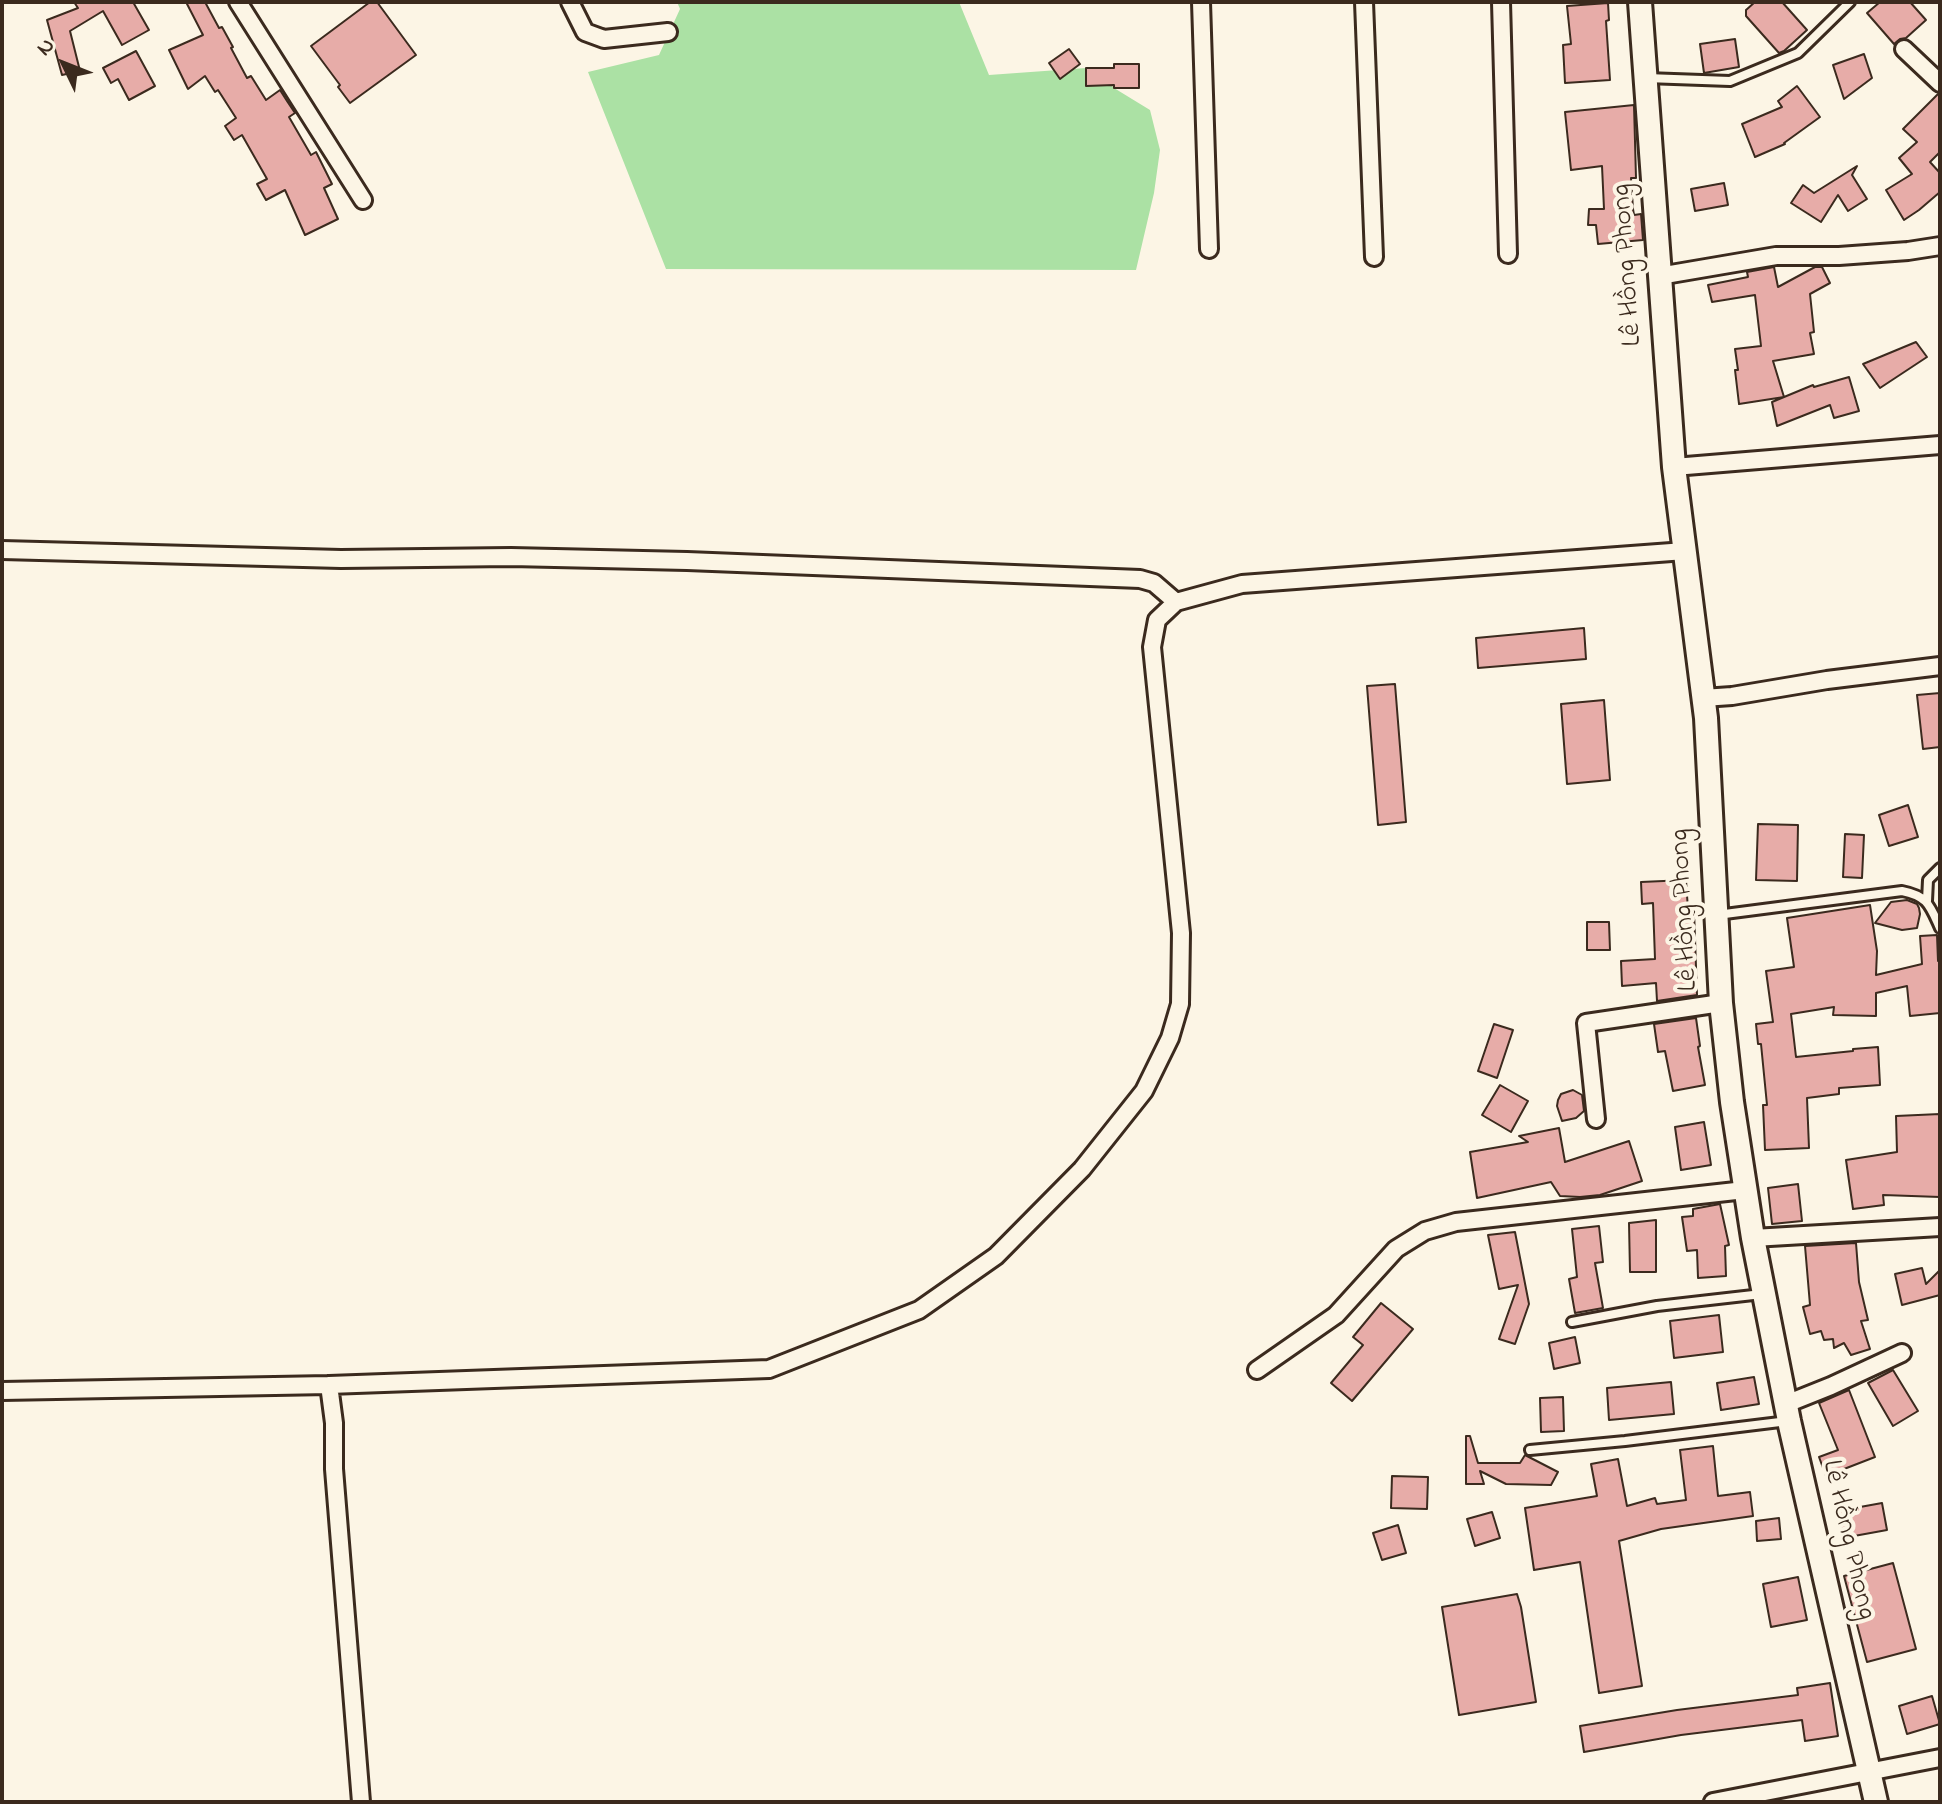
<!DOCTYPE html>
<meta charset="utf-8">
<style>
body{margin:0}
#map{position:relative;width:1942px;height:1804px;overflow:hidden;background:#fcf5e5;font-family:"Indie Flower",sans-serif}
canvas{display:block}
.frame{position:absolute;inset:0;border:4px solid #3b2a1e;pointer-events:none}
.north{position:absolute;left:24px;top:24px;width:80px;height:80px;-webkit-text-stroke:6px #fcf5e5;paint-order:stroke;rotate:313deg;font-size:22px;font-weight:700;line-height:32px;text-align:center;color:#3b2a1e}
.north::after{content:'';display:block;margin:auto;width:28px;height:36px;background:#3b2a1e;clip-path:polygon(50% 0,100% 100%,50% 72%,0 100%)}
</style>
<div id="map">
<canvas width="1942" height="1804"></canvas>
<div class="frame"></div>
<div class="north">N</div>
</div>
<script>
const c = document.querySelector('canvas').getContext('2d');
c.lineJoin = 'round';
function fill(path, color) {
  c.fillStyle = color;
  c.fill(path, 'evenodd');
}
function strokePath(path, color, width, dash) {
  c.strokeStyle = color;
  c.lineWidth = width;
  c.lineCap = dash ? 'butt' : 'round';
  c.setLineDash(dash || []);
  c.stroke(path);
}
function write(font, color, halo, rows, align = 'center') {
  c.font = font + ' "Indie Flower",sans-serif';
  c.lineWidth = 8;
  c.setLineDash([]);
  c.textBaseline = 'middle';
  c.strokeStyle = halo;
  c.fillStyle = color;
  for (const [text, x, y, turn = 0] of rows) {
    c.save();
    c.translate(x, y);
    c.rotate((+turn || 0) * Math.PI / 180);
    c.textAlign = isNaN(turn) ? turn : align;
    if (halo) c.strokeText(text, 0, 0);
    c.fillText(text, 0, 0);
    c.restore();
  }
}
fill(new Path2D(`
 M 677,2 L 959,2 L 989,75 L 1086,68 L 1099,75 L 1114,88 L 1150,110 L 1160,150 L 1154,193 L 1136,270 L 666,269 L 588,72 L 659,55 L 680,9 Z`), '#abe1a4');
const building = new Path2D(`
 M 74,2 L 133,2 L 149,30 L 122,45 L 103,11 L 70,31 L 80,71 L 62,75 L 47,20 L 78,8 Z
 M 186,2 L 205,2 L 219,28 L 222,27 L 233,47 L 231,48 L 247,78 L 251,76 L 266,100 L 280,90 L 287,101 L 295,113 L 289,117 L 311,155 L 316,152 L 332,184 L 324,188 L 338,219 L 305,235 L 285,190 L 266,200 L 257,184 L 267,179 L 242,135 L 234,140 L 225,126 L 236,118 L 218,90 L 215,92 L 205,76 L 188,89 L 169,50 L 203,35 Z
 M 370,2 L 377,2 L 416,55 L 350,103 L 338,87 L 340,85 L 311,46 Z
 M 1755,2 L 1782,2 L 1807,30 L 1784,51 L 1779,53 L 1746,16 L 1746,10 Z
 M 1880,2 L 1910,2 L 1926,20 L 1906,38 L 1900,39 L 1894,44 L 1867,13 Z
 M 1608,3 L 1609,20 L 1606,21 L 1610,80 L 1565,83 L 1563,45 L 1571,44 L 1567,6 Z
 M 1735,39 L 1739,67 L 1704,73 L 1700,44 Z
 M 1069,49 L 1080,64 L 1060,79 L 1049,63 Z
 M 136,51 L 155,86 L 129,100 L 118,79 L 111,83 L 103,68 Z
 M 1864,54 L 1872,78 L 1844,99 L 1833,65 Z
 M 1114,64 L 1139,64 L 1139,88 L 1114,88 L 1114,85 L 1086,86 L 1086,68 L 1114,68 Z
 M 1797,86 L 1820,117 L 1784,143 L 1785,144 L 1755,157 L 1742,124 L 1782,107 L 1778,101 Z
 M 1938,94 L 1940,94 L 1940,152 L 1930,162 L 1940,173 L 1940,192 L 1919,210 L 1904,220 L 1886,190 L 1912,174 L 1899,158 L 1917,142 L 1903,129 Z
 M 1634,105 L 1636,178 L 1631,178 L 1633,209 L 1634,215 L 1641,214 L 1643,240 L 1598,244 L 1596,225 L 1588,225 L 1589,209 L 1604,209 L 1602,166 L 1571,170 L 1565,112 Z
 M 1857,166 L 1852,175 L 1867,199 L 1848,211 L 1838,195 L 1821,222 L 1791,203 L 1803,185 L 1814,193 Z
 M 1724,183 L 1728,205 L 1695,211 L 1691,189 Z
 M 1774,267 L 1778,287 L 1815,267 L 1822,267 L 1830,283 L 1810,294 L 1814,332 L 1810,333 L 1814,354 L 1773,361 L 1784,397 L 1739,404 L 1735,370 L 1738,370 L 1735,349 L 1761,346 L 1755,295 L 1712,302 L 1708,285 L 1748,277 L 1747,272 Z
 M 1916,342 L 1927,357 L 1880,388 L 1863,364 Z
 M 1849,377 L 1859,411 L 1834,418 L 1830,405 L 1777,426 L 1772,402 L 1813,385 L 1814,387 Z
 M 1584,628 L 1586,659 L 1478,668 L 1476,638 Z
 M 1395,684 L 1406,822 L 1378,825 L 1367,686 Z
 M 1940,693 L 1940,747 L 1923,749 L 1917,695 Z
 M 1604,700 L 1610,780 L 1567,784 L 1561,704 Z
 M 1908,805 L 1918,837 L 1889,846 L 1879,815 Z
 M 1758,824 L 1798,825 L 1797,881 L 1756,880 Z
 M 1845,834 L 1864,835 L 1862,878 L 1843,877 Z
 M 1686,880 L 1688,910 L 1694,910 L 1697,995 L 1657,1001 L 1656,983 L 1622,986 L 1621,961 L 1655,959 L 1653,903 L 1642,904 L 1641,882 Z
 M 1907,900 L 1917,904 L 1919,908 L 1920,914 L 1917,928 L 1902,930 L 1875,923 L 1891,902 Z
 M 1870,905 L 1877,951 L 1876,975 L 1922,964 L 1920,936 L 1937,935 L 1938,961 L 1940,960 L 1940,1013 L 1910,1016 L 1907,986 L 1876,993 L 1876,1016 L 1833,1015 L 1834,1007 L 1791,1014 L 1796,1057 L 1853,1051 L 1853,1049 L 1878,1047 L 1880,1085 L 1839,1088 L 1839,1094 L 1807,1098 L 1809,1148 L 1765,1150 L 1763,1105 L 1767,1105 L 1761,1044 L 1758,1044 L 1756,1024 L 1773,1022 L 1766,971 L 1794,967 L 1787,918 Z
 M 1587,922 L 1609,922 L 1610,950 L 1587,950 Z
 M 1696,1018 L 1700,1046 L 1698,1047 L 1705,1085 L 1673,1091 L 1665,1051 L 1658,1052 L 1654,1024 Z
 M 1494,1024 L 1513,1030 L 1497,1078 L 1478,1071 Z
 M 1500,1085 L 1528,1101 L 1511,1132 L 1482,1115 Z
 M 1573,1090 L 1582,1095 L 1584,1111 L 1576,1118 L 1562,1121 L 1557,1106 L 1558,1100 L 1561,1094 Z
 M 1940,1114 L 1940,1197 L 1883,1195 L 1884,1205 L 1853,1209 L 1846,1160 L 1897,1152 L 1896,1116 Z
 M 1704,1122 L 1711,1165 L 1681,1170 L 1675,1127 Z
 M 1559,1128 L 1565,1162 L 1629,1141 L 1642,1181 L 1600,1195 L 1580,1197 L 1560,1196 L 1551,1182 L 1477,1198 L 1470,1152 L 1528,1142 L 1519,1136 Z
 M 1798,1184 L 1802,1221 L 1772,1224 L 1768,1188 Z
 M 1720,1204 L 1729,1245 L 1725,1246 L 1726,1276 L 1698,1278 L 1697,1250 L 1687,1251 L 1682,1217 L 1693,1216 L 1693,1209 Z
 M 1656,1220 L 1656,1272 L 1630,1272 L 1629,1223 Z
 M 1599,1226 L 1603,1262 L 1595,1263 L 1603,1308 L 1575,1313 L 1569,1279 L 1577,1277 L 1572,1229 Z
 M 1515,1232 L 1529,1304 L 1515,1344 L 1499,1339 L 1518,1285 L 1499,1289 L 1488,1235 Z
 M 1856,1243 L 1859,1282 L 1868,1320 L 1861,1321 L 1870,1349 L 1851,1355 L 1844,1343 L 1834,1348 L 1833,1339 L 1824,1340 L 1821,1331 L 1810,1334 L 1803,1307 L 1810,1305 L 1805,1246 Z
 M 1922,1268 L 1926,1284 L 1940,1270 L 1940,1295 L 1902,1305 L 1895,1274 Z
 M 1381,1303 L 1413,1329 L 1352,1401 L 1331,1383 L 1363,1345 L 1353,1337 Z
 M 1719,1315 L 1723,1352 L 1674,1358 L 1670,1321 Z
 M 1575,1337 L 1580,1363 L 1554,1369 L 1549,1343 Z
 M 1893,1370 L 1918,1411 L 1893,1426 L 1868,1383 Z
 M 1754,1377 L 1759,1404 L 1721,1410 L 1717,1383 Z
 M 1671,1382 L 1674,1414 L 1609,1420 L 1607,1388 Z
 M 1849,1390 L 1875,1457 L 1826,1476 L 1819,1457 L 1838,1450 L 1819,1403 Z
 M 1563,1397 L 1564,1431 L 1541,1432 L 1540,1398 Z
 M 1466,1436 L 1470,1436 L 1478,1463 L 1520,1463 L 1525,1455 L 1558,1472 L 1551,1485 L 1506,1484 L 1480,1471 L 1484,1484 L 1466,1484 Z
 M 1713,1446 L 1718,1496 L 1750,1492 L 1753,1516 L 1661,1529 L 1619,1541 L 1642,1686 L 1599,1693 L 1580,1562 L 1534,1570 L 1525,1508 L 1597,1496 L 1591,1464 L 1618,1459 L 1627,1506 L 1655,1498 L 1657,1504 L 1686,1500 L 1680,1450 Z
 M 1392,1476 L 1428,1477 L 1427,1509 L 1391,1508 Z
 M 1882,1503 L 1887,1530 L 1843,1538 L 1838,1511 Z
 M 1492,1512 L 1500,1538 L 1475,1546 L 1467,1519 Z
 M 1779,1518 L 1781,1539 L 1757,1541 L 1756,1521 Z
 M 1398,1525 L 1406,1553 L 1382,1560 L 1373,1533 Z
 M 1893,1563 L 1916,1649 L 1867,1662 L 1844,1576 Z
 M 1798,1577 L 1807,1620 L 1771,1627 L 1763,1584 Z
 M 1517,1594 L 1521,1607 L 1536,1702 L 1459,1715 L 1442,1607 Z
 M 1830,1683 L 1838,1736 L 1805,1741 L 1802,1720 L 1681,1735 L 1584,1752 L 1580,1726 L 1677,1710 L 1798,1695 L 1797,1688 Z
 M 1932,1696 L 1940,1724 L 1907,1734 L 1899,1706 Z`);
fill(building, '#e7aca8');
strokePath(building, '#3b2a1e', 2);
const lane = new Path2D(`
 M 1646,78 L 1730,81 L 1798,53 L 1850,2
 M 1927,901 L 1928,880 L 1940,868
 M 1717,915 L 1902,891 C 1928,896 1930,906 1940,928
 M 1572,1322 L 1657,1306 L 1762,1294
 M 1530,1450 L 1625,1441 L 1788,1421`);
const street = new Path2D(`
 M 238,2 L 363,200
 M 570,2 L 585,32 L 604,39 L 668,32
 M 1201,2 L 1209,249
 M 1364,2 L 1374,257
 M 1501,2 L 1508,254
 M 1904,49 L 1940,83
 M 1659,276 L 1776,256 L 1839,256 L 1908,251 L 1940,246
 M 1674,467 L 1940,445
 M 2,550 L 341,559 L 511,557 L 687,561 L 1140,579 L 1154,583 L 1176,602
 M 1703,698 L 1732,696 L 1827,680 L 1940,666
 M 1596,1119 L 1586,1023 L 1721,1003
 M 1753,1238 L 1940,1227
 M 1257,1370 L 1336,1315 L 1396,1249 L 1425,1231 L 1456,1222 L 1745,1190
 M 329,1385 L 334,1423 L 334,1469 L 361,1802
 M 2,1391 L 329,1385 L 769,1369 L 919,1310 L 996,1256 L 1082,1169 L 1144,1091 L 1170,1038 L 1180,1004 L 1181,933 L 1152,647 L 1157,620 L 1176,602 L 1242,584 L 1685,551
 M 1786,1404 L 1831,1386 L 1902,1353
 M 1713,1802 L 1940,1758`);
const secondary = new Path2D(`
 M 1640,2 L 1674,467 L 1706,718 L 1721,1003 L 1732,1102 L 1753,1238 L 1789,1421 L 1876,1802`);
strokePath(lane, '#3b2a1e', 14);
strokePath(street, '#3b2a1e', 22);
strokePath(secondary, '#3b2a1e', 28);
strokePath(lane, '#fcf5e5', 8);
strokePath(street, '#fcf5e5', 16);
strokePath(secondary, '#fcf5e5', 22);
write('28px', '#3b2a1e', '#fcf5e5', [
 ["Lê Hồng Phong",1629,265,-94],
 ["Lê Hồng Phong",1686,910,-93],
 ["Lê Hồng Phong",1847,1540,77]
]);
</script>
